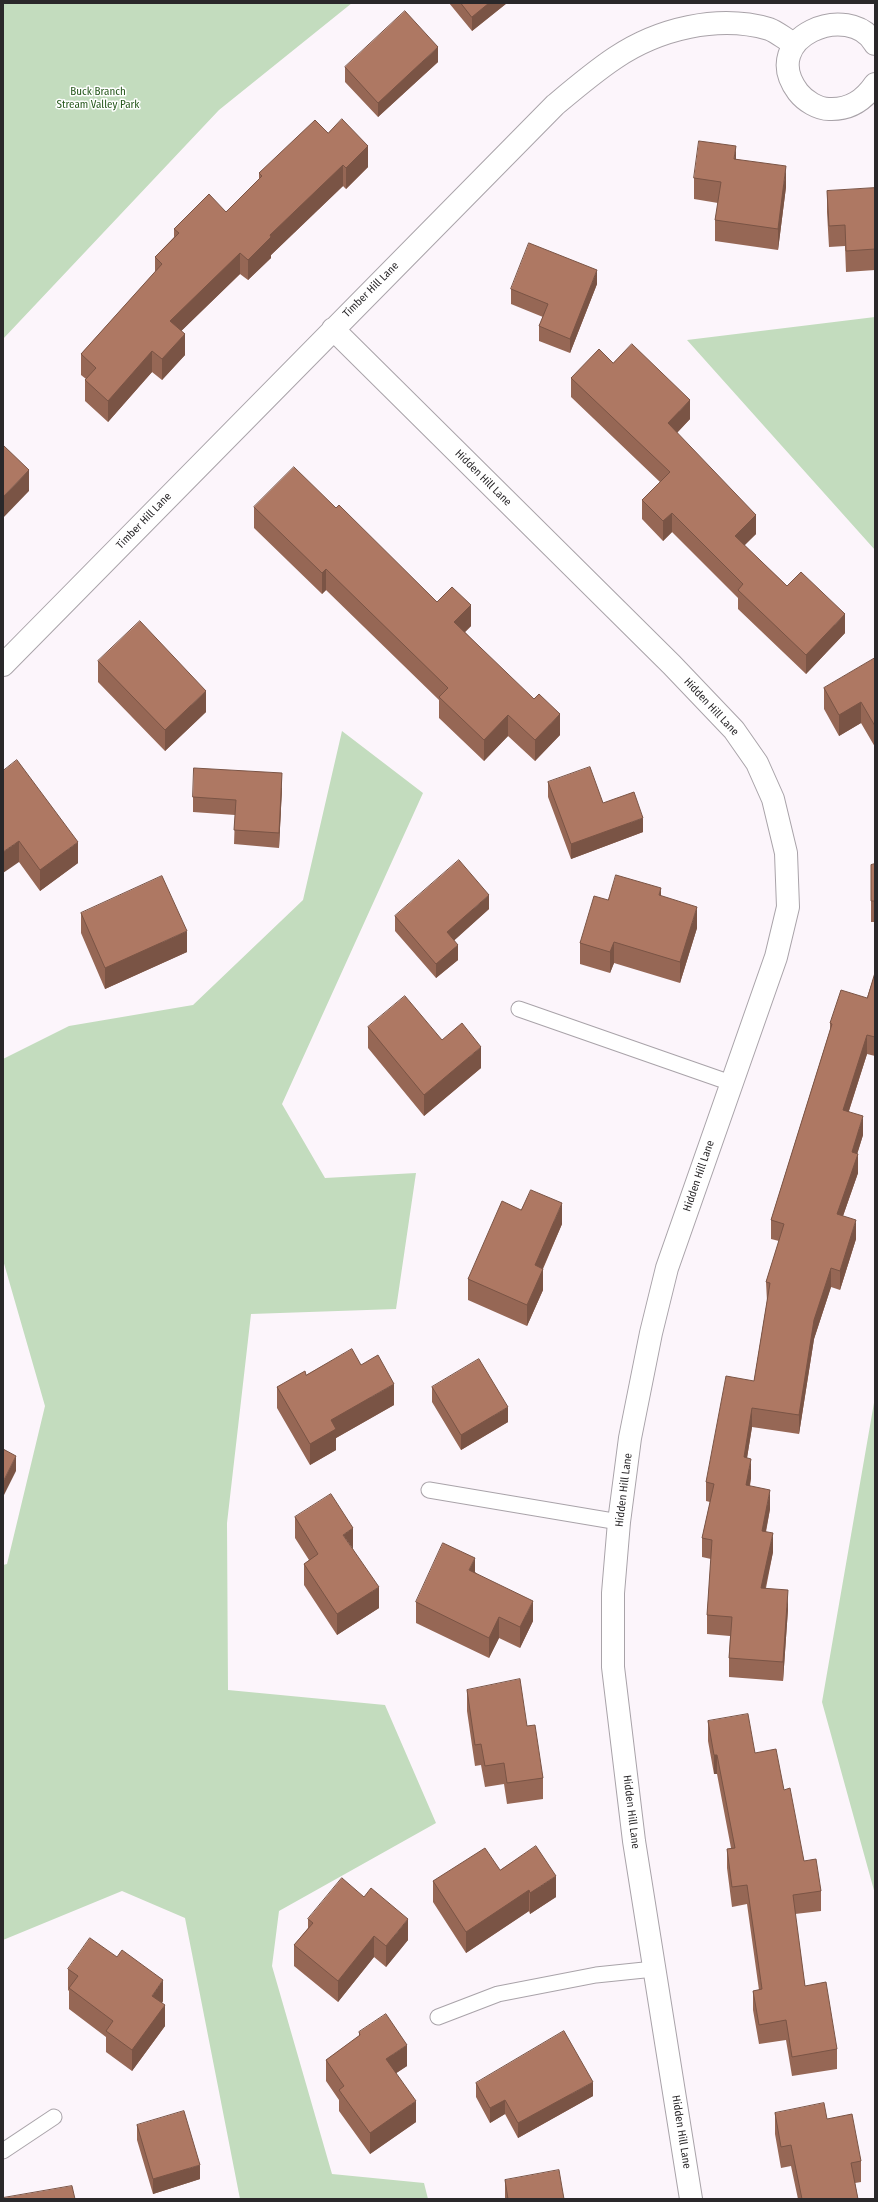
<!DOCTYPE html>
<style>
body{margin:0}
#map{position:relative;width:878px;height:2202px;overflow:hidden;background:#fcf5fb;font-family:"Fira Sans Condensed",sans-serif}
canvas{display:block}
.frame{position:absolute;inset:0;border:4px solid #2a282a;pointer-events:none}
</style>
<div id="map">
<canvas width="878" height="2202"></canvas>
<div class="frame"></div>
</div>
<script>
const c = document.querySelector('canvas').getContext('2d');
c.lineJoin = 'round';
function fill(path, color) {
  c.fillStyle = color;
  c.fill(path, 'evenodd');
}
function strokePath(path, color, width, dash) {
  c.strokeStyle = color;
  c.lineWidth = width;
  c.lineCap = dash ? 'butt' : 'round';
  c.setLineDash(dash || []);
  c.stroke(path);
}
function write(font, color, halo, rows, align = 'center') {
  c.font = font + ' "Fira Sans Condensed",sans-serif';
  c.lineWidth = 3;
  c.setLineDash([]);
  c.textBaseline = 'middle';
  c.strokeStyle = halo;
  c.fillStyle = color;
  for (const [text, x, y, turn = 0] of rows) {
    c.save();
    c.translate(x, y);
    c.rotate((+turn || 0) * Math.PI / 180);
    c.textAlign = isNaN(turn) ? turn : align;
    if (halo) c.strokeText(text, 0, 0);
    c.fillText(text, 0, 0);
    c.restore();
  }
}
fill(new Path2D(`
 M 3,3 L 352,3 L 219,110 L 3,339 Z
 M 875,317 L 875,550 L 687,340 Z
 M 342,731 L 423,793 L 282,1104 L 325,1178 L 416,1173 L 396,1309 L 251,1314 L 227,1523 L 228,1690 L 385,1705 L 436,1823 L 279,1911 L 272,1966 L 332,2174 L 424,2183 L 428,2199 L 240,2199 L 185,1918 L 122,1891 L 3,1940 L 3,1565 L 7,1564 L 45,1406 L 3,1260 L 3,1059 L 69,1026 L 193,1005 L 303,900 Z
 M 875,1397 L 875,1894 L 822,1702 Z`), '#c3dcbe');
const service = new Path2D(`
 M 519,1009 L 731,1083
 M 429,1490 L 619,1522
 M 438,2017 L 498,1994 L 596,1975 L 654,1969
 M 3,2151 L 54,2117`);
const minor = new Path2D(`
 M 875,44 C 850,0 757,37 798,92 C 805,101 818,109 829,109 C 850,110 864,100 875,84
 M 333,329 L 672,665 L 734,730 L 757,763 L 773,799 L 786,853 L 788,907 L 776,957 L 667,1268 L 651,1333 L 630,1438 L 619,1522 L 613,1593 L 613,1667 L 634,1841 L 691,2199
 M 3,665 L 555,105 C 574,89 594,72 615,58 C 658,29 718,14 769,29 C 777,32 785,39 793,43`);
strokePath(service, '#a9a3a9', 17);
strokePath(minor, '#a9a3a9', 24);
strokePath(service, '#fff', 15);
strokePath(minor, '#fff', 22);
fill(new Path2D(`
 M 449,3 L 507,3 L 472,31 Z
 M 438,62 L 378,117 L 345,82 L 345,67 Z
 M 328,133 L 368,167 L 346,189 L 343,186 L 271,255 L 271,258 L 248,280 L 240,274 L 181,331 L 185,355 L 162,380 L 152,372 L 108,422 L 85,401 L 85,380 L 86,379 L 81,375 L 81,354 L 155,272 L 155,257 L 174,237 L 174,229 L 226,212 L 259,179 L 259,173 Z
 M 736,159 L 786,187 L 778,250 L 715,241 L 715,220 L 718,203 L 694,199 L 694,178 Z
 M 875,188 L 875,270 L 846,272 L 845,246 L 829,247 L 827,212 L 827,191 Z
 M 597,284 L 570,353 L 539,341 L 539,326 L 543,317 L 511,304 L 511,289 Z
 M 613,363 L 690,419 L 677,433 L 756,534 L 744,545 L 787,586 L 845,633 L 806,674 L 738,609 L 738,598 L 672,532 L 663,541 L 642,519 L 642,500 L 660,482 L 571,397 L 571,378 Z
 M 254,507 L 336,508 L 437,602 L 471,626 L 465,632 L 560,735 L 535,761 L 508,736 L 484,761 L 439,718 L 439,700 L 326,590 L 322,594 L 254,528 Z
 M 875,658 L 875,747 L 861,723 L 839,736 L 824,709 L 824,688 Z
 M 98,661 L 206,712 L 165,751 L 98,682 Z
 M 3,771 L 78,863 L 40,891 L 19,862 Z
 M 548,782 L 603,803 L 643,832 L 571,859 L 548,797 Z
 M 282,788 L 279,848 L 234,844 L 235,815 L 193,812 L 193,797 Z
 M 875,864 L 875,922 L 871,922 L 871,865 Z
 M 661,896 L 697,928 L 680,983 L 614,963 L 610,973 L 580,964 L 580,943 L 608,900 Z
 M 489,909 L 454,940 L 458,960 L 436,978 L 395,931 L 395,916 Z
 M 81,913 L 187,952 L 105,989 L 81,933 Z
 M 875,973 L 875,1056 L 867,1054 L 849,1111 L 863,1135 L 857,1154 L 858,1173 L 843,1216 L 856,1239 L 840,1290 L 831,1287 L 814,1339 L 799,1434 L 752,1427 L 747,1458 L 751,1478 L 750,1486 L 770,1509 L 766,1532 L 773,1552 L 766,1588 L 788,1609 L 783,1681 L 729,1677 L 729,1658 L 730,1636 L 707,1634 L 707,1615 L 711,1559 L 702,1557 L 702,1538 L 710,1502 L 706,1501 L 706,1482 L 754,1381 L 767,1301 L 766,1282 L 779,1241 L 771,1239 L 771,1220 L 830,1030 L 830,1023 L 867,998 Z
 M 368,1027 L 442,1040 L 481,1068 L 424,1116 L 368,1048 Z
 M 521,1210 L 562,1224 L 543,1269 L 543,1290 L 527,1326 L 468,1300 L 468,1279 Z
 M 306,1375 L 394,1405 L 336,1438 L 336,1450 L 310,1465 L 277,1408 L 277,1387 Z
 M 432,1387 L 508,1422 L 461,1450 L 432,1402 Z
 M 295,1517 L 353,1549 L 379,1608 L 337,1635 L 304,1585 L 304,1564 L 309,1560 L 295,1538 Z
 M 475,1572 L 533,1621 L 520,1648 L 499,1638 L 489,1658 L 416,1623 L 416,1602 Z
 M 467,1690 L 527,1726 L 543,1778 L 543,1799 L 507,1804 L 504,1784 L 485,1787 L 481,1765 L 475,1766 L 467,1711 Z
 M 708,1721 L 755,1753 L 784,1790 L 804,1861 L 821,1891 L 821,1911 L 795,1914 L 805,1986 L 837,2049 L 837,2069 L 792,2076 L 786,2040 L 759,2044 L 753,2010 L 753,1991 L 759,1990 L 747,1904 L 732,1907 L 727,1868 L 727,1849 L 731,1848 L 717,1774 L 714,1774 L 708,1741 Z
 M 500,1870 L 556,1897 L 530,1914 L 529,1911 L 466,1953 L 433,1902 L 433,1881 Z
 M 308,1919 L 408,1940 L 386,1967 L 374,1957 L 338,2002 L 294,1966 L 294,1945 L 308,1928 Z
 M 68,1969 L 163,2001 L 162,2003 L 165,2026 L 132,2071 L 106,2052 L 106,2037 L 69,2009 L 69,1991 L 68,1990 Z
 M 359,2032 L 407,2066 L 396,2073 L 416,2122 L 370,2154 L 339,2111 L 339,2100 L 326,2081 L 326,2060 L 359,2036 Z
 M 476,2083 L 593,2096 L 518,2138 L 505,2114 L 490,2123 L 476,2097 Z
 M 775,2113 L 827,2119 L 861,2161 L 861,2182 L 855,2183 L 858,2199 L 798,2199 L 791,2166 L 781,2168 L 775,2134 Z
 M 137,2125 L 200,2179 L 153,2194 L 137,2140 Z
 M 505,2180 L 564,2199 L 505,2199 Z`), '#966755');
fill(new Path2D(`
 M 489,3 L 507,3 L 472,31 L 472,17 Z
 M 438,47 L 438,62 L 378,117 L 378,103 Z
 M 368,146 L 368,167 L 346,189 L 346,168 Z
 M 736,146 L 736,167 L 734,159 Z
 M 343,165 L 343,186 L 271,255 L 271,258 L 248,280 L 248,260 L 270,235 Z
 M 786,166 L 786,187 L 778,250 L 778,229 Z
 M 240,253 L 240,274 L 170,342 L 170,321 Z
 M 597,270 L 597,284 L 570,353 L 570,339 Z
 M 185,334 L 185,355 L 162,380 L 162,359 Z
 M 152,351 L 152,372 L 108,422 L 108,401 Z
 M 690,400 L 690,419 L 668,442 L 668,423 Z
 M 29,470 L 29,491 L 3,518 L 3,497 Z
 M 672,513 L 672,532 L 663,541 L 663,521 Z
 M 756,515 L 756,534 L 735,555 L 735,536 Z
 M 326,569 L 326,590 L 322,594 L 322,573 Z
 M 471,605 L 471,626 L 454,643 L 454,622 Z
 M 845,614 L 845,633 L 806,674 L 806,655 Z
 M 206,691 L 206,712 L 165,751 L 165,730 Z
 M 861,702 L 861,723 L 839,736 L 839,715 Z
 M 560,714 L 560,735 L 535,761 L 535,740 Z
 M 508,715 L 508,736 L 484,761 L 484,740 Z
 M 282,773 L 282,788 L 279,848 L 279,833 Z
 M 643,818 L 643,832 L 571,859 L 571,844 Z
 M 19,841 L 19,862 L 3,873 L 3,852 Z
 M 78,842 L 78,863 L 40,891 L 40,870 Z
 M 661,888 L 661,909 L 659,895 Z
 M 489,895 L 489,909 L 447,947 L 447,932 Z
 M 697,907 L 697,928 L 680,983 L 680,962 Z
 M 187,931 L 187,952 L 105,989 L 105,968 Z
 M 614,942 L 614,963 L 610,973 L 610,952 Z
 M 458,945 L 458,960 L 436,978 L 436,964 Z
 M 867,1035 L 867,1054 L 843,1129 L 843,1110 Z
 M 481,1047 L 481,1068 L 424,1116 L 424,1095 Z
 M 863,1116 L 863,1135 L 852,1171 L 852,1152 Z
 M 858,1154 L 858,1173 L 837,1233 L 837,1214 Z
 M 562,1203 L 562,1224 L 535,1286 L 535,1265 Z
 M 856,1220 L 856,1239 L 840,1290 L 840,1271 Z
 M 831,1268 L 831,1287 L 814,1339 L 799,1434 L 799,1415 L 814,1320 Z
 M 543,1269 L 543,1290 L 527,1326 L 527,1305 Z
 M 394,1384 L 394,1405 L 336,1438 L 336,1450 L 310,1465 L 310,1444 L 331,1420 Z
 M 508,1407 L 508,1422 L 461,1450 L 461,1435 Z
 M 752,1408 L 752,1427 L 744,1476 L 744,1457 Z
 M 16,1456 L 16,1471 L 3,1497 L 3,1482 Z
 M 751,1459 L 751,1478 L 746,1504 L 746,1485 Z
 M 770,1490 L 770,1509 L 762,1550 L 762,1531 Z
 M 353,1528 L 353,1549 L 343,1535 Z
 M 773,1533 L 773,1552 L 761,1607 L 761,1588 Z
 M 475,1558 L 475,1579 L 469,1570 Z
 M 379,1587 L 379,1608 L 337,1635 L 337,1614 Z
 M 788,1590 L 788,1609 L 783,1681 L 783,1662 Z
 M 533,1601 L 533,1621 L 520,1648 L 520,1627 Z
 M 499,1617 L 499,1638 L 489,1658 L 489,1638 Z
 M 714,1755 L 717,1755 L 717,1774 L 714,1774 Z
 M 556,1876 L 556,1897 L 530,1914 L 530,1893 Z
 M 529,1890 L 529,1911 L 466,1953 L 466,1932 Z
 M 408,1919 L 408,1940 L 386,1967 L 386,1946 Z
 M 374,1936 L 374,1957 L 338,2002 L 338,1981 Z
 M 163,1980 L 163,2001 L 152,2017 L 152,1996 Z
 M 165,2005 L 165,2026 L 132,2071 L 132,2050 Z
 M 407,2045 L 407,2066 L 386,2080 L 386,2059 Z
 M 593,2082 L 593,2096 L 518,2138 L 518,2123 Z
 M 505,2100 L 505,2114 L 490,2123 L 490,2108 Z
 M 416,2101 L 416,2122 L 370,2154 L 370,2133 Z
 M 200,2165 L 200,2179 L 153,2194 L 153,2179 Z`), '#7a5445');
const building = new Path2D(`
 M 461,3 L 489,3 L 472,17 Z
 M 405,11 L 438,47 L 378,103 L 345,67 Z
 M 342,119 L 368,146 L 346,168 L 343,165 L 270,235 L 271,237 L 248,260 L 240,253 L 170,321 L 185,334 L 162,359 L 152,351 L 108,401 L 85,380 L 96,368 L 81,354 L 162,264 L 155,257 L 179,233 L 174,229 L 209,194 L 226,212 L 262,176 L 259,173 L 315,120 L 328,133 Z
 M 699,141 L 736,146 L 734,159 L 786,166 L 778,229 L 715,220 L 721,182 L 694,178 Z
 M 875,188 L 875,249 L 846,251 L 845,225 L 829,226 L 827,191 Z
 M 529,243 L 597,270 L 570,339 L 539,326 L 548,304 L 511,289 Z
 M 632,344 L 690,400 L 668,423 L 756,515 L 735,536 L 787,586 L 801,572 L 845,614 L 806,655 L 738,590 L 743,584 L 672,513 L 663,521 L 642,500 L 670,472 L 571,378 L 599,349 L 613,363 Z
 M 3,445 L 29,470 L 3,497 Z
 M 294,467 L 336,508 L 339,505 L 437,602 L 452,587 L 471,605 L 454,622 L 534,699 L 539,694 L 560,714 L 535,740 L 508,715 L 484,740 L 439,697 L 448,688 L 326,569 L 322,573 L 254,507 Z
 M 140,621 L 206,691 L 165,730 L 98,661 Z
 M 875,658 L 875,726 L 861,702 L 839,715 L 824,688 Z
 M 17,760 L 78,842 L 40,870 L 19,841 L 3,852 L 3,771 Z
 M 590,767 L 603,803 L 634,792 L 643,818 L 571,844 L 548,782 Z
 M 194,768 L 282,773 L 279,833 L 234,830 L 236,800 L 193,797 Z
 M 459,860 L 489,895 L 447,932 L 458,945 L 436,964 L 395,916 Z
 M 875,864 L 875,901 L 871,901 L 871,865 Z
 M 616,875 L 661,888 L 659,895 L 697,907 L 680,962 L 614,942 L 610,952 L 580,943 L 594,896 L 608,900 Z
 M 162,876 L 187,931 L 105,968 L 81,913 Z
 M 875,973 L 875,1037 L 867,1035 L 843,1110 L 863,1116 L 852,1152 L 858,1154 L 837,1214 L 856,1220 L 840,1271 L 831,1268 L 814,1320 L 799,1415 L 752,1408 L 744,1457 L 751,1459 L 746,1485 L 770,1490 L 762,1531 L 773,1533 L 761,1588 L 788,1590 L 783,1662 L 729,1658 L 732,1617 L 707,1615 L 712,1540 L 702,1538 L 714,1484 L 706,1482 L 726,1376 L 754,1381 L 770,1283 L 766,1282 L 784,1224 L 771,1220 L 832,1024 L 830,1023 L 841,990 L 867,998 Z
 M 405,996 L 442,1040 L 462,1023 L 481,1047 L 424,1095 L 368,1027 Z
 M 531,1190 L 562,1203 L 535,1265 L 543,1269 L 527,1305 L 468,1279 L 502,1201 L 521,1210 Z
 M 352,1349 L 361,1365 L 378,1355 L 394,1384 L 331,1420 L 336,1429 L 310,1444 L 277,1387 L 305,1371 L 306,1375 Z
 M 479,1359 L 508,1407 L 461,1435 L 432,1387 Z
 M 3,1449 L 16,1456 L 3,1482 Z
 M 331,1494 L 353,1528 L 343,1535 L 379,1587 L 337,1614 L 304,1564 L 318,1554 L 295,1517 Z
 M 443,1543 L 475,1558 L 469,1570 L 533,1601 L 520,1627 L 499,1617 L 489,1638 L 416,1602 Z
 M 520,1679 L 527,1726 L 535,1725 L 543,1778 L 507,1783 L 504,1763 L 485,1766 L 481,1744 L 475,1745 L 467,1690 Z
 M 748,1714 L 755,1753 L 776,1749 L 784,1790 L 790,1788 L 804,1861 L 816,1859 L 821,1891 L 793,1895 L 805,1986 L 826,1982 L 837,2049 L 792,2057 L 786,2020 L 759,2025 L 753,1991 L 762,1989 L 747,1885 L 732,1887 L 727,1849 L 735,1848 L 717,1755 L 714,1755 L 708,1721 Z
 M 536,1846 L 556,1876 L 530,1893 L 529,1890 L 466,1932 L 433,1881 L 485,1848 L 500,1870 Z
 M 342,1878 L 364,1897 L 371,1888 L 408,1919 L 386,1946 L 374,1936 L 338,1981 L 294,1945 L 313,1923 L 308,1919 Z
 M 90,1938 L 117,1957 L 122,1950 L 163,1980 L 152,1996 L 165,2005 L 132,2050 L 106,2031 L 113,2021 L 69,1988 L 78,1976 L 68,1969 Z
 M 386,2014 L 407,2045 L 386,2059 L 416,2101 L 370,2133 L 339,2090 L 344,2086 L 326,2060 L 360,2035 L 359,2032 Z
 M 564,2031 L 593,2082 L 518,2123 L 505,2100 L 490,2108 L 476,2083 Z
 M 824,2103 L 827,2119 L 852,2114 L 861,2161 L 851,2163 L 858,2199 L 802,2199 L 791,2145 L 781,2147 L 775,2113 Z
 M 184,2111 L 200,2165 L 153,2179 L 137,2125 Z
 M 559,2170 L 564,2199 L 508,2199 L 505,2180 Z
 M 72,2186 L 75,2199 L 3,2199 L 3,2198 Z`);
fill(building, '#ae7863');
strokePath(building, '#7a5445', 1);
write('11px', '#27581d', '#fff', [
 ["Buck Branch",98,92],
 ["Stream Valley Park",98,105]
]);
write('11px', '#2a282a', '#fff', [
 ["Timber Hill Lane",371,290,-45],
 ["Hidden Hill Lane",483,478,45],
 ["Timber Hill Lane",144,521,-46],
 ["Hidden Hill Lane",711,707,47],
 ["Hidden Hill Lane",699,1176,-71],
 ["Hidden Hill Lane",624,1490,-83],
 ["Hidden Hill Lane",631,1812,83],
 ["Hidden Hill Lane",681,2132,81]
]);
</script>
